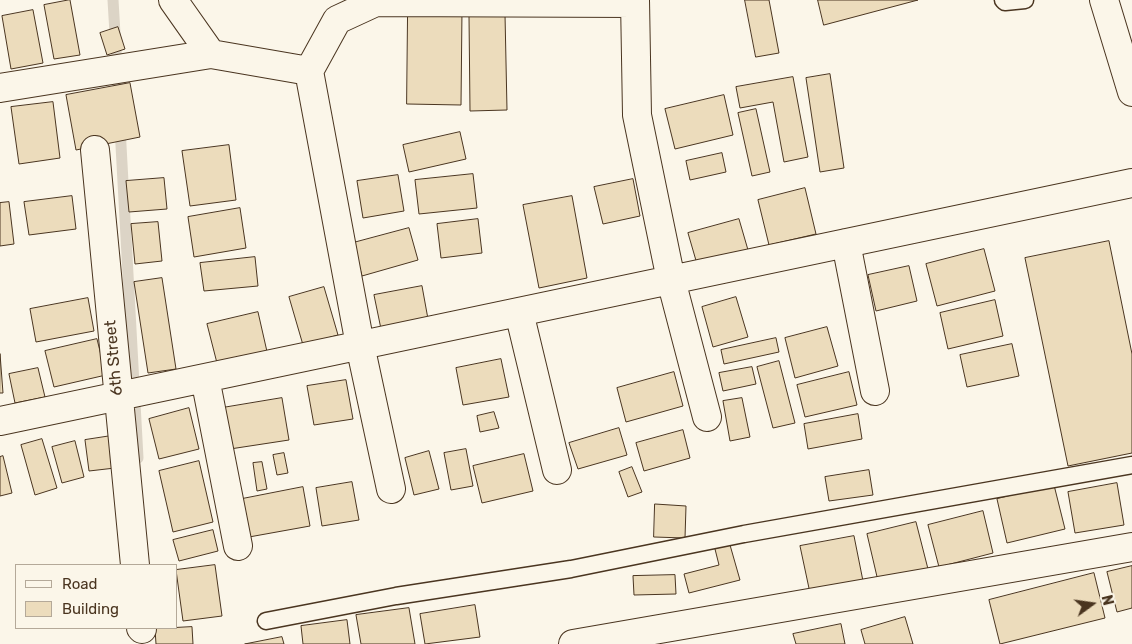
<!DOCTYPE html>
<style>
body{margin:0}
#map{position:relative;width:1132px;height:644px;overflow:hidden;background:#fbf6e9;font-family:Rubik,sans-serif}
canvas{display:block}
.legend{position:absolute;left:15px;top:564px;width:162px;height:65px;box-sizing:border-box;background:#fbf6e9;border:1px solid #b4a999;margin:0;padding:6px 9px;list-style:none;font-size:15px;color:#4a3520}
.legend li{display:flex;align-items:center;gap:10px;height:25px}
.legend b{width:25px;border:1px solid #b4a999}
.north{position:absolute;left:1067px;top:579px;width:50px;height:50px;-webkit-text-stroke:4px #fbf6e9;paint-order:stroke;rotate:76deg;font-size:14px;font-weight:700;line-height:20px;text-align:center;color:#4a3520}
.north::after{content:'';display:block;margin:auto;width:18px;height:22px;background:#4a3520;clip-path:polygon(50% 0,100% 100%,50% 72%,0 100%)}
</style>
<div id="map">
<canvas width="1132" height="644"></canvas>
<ul class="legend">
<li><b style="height:6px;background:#fbf6e9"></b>Road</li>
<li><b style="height:14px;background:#ecdcbc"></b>Building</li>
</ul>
<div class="north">N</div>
</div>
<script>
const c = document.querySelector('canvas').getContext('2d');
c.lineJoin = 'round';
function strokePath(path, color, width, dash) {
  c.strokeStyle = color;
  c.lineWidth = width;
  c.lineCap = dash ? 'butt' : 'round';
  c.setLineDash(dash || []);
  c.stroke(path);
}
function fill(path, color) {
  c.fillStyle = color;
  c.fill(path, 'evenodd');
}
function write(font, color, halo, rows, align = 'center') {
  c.font = font + ' Rubik,sans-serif';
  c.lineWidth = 4;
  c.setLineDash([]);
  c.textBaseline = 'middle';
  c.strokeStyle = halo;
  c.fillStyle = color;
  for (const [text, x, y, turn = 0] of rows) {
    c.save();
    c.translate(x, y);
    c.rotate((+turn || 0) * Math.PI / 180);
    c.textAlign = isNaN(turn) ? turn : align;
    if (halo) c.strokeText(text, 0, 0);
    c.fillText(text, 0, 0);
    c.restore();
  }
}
strokePath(new Path2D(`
 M 113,0 L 119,101
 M 120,127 L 138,458`), '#dcd4c6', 11);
const building = new Path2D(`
 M 70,0 L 80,55 L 54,59 L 44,5 Z
 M 745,0 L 769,0 L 779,53 L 756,57 Z
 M 818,0 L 918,0 L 824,25 Z
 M 33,10 L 43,63 L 11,69 L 2,16 Z
 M 408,10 L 462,10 L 461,105 L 407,104 Z
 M 505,14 L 507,110 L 470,111 L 469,15 Z
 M 118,27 L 125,49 L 107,55 L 100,33 Z
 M 830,74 L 844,168 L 820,172 L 806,78 Z
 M 793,77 L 808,157 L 784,162 L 773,102 L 740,108 L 736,87 Z
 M 130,83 L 140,137 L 76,150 L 66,95 Z
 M 724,95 L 733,135 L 675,149 L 665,109 Z
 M 53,102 L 60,158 L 19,164 L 11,107 Z
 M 756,109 L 770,172 L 752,176 L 738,113 Z
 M 460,132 L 466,159 L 409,172 L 403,145 Z
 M 229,145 L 236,200 L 190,206 L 182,151 Z
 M 722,153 L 726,172 L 690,180 L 686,161 Z
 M 473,174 L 477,208 L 419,214 L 415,180 Z
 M 398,175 L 404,211 L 363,218 L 357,181 Z
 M 164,178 L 167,209 L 129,212 L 126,181 Z
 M 633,179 L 640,216 L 603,224 L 594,187 Z
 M 805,188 L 816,234 L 769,245 L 758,200 Z
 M 72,196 L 76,229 L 29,235 L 24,202 Z
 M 572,196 L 587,278 L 539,288 L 523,205 Z
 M 9,202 L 14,244 L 0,246 L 0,203 Z
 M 240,208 L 246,248 L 194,257 L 188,217 Z
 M 478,219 L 482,253 L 441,258 L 437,224 Z
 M 739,219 L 748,250 L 697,264 L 688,233 Z
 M 158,222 L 162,261 L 135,264 L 131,224 Z
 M 409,228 L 418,260 L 362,276 L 353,243 Z
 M 1109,241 L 1132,354 L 1132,453 L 1068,466 L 1025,258 Z
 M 984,249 L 995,291 L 937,306 L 926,264 Z
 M 255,257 L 258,286 L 204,291 L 200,263 Z
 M 909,266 L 917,301 L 876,311 L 868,275 Z
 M 162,278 L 176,369 L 148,373 L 134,282 Z
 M 422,286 L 428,319 L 381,329 L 374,295 Z
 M 324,287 L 338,335 L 303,345 L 289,297 Z
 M 736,297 L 748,337 L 713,347 L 702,307 Z
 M 88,298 L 94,331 L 36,342 L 30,309 Z
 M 995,300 L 1003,336 L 948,349 L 940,313 Z
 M 258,312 L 268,356 L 218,367 L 207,324 Z
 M 827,327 L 838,366 L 795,378 L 785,338 Z
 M 776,338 L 779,352 L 724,364 L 721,350 Z
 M 97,339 L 106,375 L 54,387 L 45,351 Z
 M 1012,344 L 1019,376 L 967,387 L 960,355 Z
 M 0,354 L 3,393 L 0,393 Z
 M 501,359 L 509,397 L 463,405 L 456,368 Z
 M 779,361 L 795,423 L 773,428 L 757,367 Z
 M 752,367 L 756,384 L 723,391 L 719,373 Z
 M 38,368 L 45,397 L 15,403 L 9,374 Z
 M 674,372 L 683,406 L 626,422 L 617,388 Z
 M 849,372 L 857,405 L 805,417 L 797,385 Z
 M 346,380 L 353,419 L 314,425 L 307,386 Z
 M 282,398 L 289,440 L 230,449 L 222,408 Z
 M 742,398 L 750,437 L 730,441 L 723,401 Z
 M 189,408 L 199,449 L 159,459 L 149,419 Z
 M 494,412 L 499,428 L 480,432 L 477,416 Z
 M 858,414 L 862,439 L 808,449 L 804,424 Z
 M 619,428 L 627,455 L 578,469 L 569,443 Z
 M 683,430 L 690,458 L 644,471 L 636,443 Z
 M 111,436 L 115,468 L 89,471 L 85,440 Z
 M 42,439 L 57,488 L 35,495 L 21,445 Z
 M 75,441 L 84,477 L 62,483 L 52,447 Z
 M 466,449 L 473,486 L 451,490 L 444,453 Z
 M 429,451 L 439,489 L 414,495 L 405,458 Z
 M 284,453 L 288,473 L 277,475 L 273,455 Z
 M 524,454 L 533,491 L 482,503 L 473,466 Z
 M 3,456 L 12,493 L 0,496 L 0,457 Z
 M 199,461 L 213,522 L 173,532 L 159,471 Z
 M 262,462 L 267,489 L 257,491 L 253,463 Z
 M 632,467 L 642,492 L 628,497 L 619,472 Z
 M 869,470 L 873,495 L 829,501 L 825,477 Z
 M 352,482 L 359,520 L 322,526 L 316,488 Z
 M 1117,483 L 1124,525 L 1075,533 L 1068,492 Z
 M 1054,485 L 1065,529 L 1007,543 L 997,499 Z
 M 303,487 L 310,526 L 249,537 L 242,499 Z
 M 655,504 L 686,506 L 685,538 L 654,537 Z
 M 983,511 L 993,553 L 939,567 L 928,525 Z
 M 916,522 L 928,569 L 878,581 L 867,534 Z
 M 213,530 L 218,551 L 179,561 L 173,540 Z
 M 854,536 L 863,581 L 810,593 L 800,546 Z
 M 730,545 L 740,580 L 689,593 L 684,574 L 719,565 L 715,549 Z
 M 215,565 L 222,616 L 183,621 L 176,570 Z
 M 1132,566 L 1132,608 L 1117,612 L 1107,572 Z
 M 1094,573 L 1105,618 L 1000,644 L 989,600 Z
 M 675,575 L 676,594 L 634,595 L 633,576 Z
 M 475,605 L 480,637 L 425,644 L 420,614 Z
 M 409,608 L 415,644 L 361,644 L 356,615 Z
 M 905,617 L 913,644 L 865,644 L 861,630 Z
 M 347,620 L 350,644 L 303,644 L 301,626 Z
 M 841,624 L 845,644 L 796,644 L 793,634 Z
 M 192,627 L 193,644 L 156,644 L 155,629 Z
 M 282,637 L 284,644 L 245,644 Z`);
fill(building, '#ecdcbc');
strokePath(building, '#4a3520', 1);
const service = new Path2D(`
 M 1003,0 L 1005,2 L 1025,0
 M 266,621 L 396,596 L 571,569 L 744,534 L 1132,465`);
const minor = new Path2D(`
 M 173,0 L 211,54
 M 635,0 L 637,115 L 671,280 L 707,417
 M 309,71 L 360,345 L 391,489
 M 0,88 L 211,54 L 309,71 L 337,20 L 376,2 L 635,3
 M 95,150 L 135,565
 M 846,243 L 875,391
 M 519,312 L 557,470
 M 205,378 L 238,546
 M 0,421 L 1132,183
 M 141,628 L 142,629
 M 573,644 L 1132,547`);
const secondary = new Path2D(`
 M 1104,0 L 1132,92`);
strokePath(service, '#4a3520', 19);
strokePath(minor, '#4a3520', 30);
strokePath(secondary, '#4a3520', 30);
strokePath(service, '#fbf6e9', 16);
strokePath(minor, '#fbf6e9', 28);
strokePath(secondary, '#fbf6e9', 28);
write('16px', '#4a3520', '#fbf6e9', [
 ["6th Street",114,358,-95]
]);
</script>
